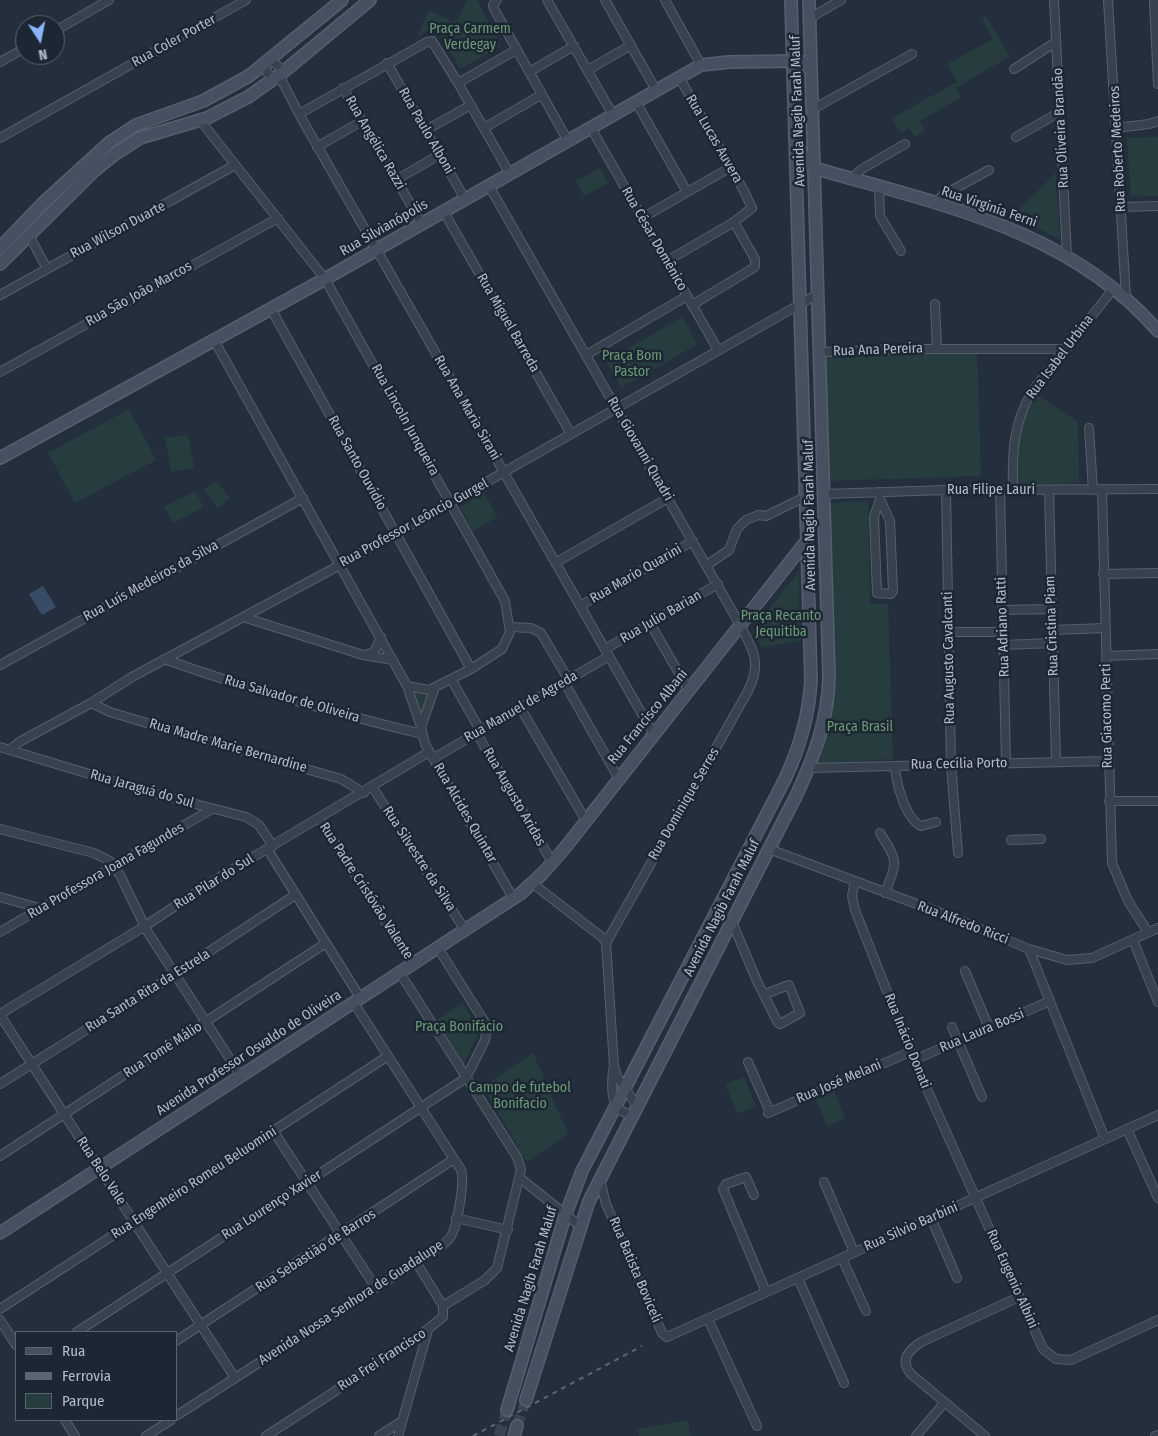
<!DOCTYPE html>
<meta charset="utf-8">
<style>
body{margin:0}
#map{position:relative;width:1158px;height:1436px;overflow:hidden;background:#242f3e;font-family:"Fira Sans Condensed",sans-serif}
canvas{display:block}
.legend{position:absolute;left:15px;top:1331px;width:162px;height:90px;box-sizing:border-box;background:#1d2633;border:1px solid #59626f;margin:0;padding:6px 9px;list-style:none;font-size:15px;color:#b4bcc9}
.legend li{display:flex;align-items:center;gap:10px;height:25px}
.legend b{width:25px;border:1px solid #59626f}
.north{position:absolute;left:15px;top:15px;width:50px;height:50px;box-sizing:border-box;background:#1d2633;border:1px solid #59626f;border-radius:50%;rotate:169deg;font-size:14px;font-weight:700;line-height:20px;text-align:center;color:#b4bcc9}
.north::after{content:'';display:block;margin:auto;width:18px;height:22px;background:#8ab4f8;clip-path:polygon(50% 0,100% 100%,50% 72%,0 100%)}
</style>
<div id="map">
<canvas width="1158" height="1436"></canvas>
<ul class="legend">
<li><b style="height:6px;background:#465061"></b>Rua</li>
<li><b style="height:6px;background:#5a6575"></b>Ferrovia</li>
<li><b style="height:14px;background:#263c3f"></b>Parque</li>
</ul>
<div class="north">N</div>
</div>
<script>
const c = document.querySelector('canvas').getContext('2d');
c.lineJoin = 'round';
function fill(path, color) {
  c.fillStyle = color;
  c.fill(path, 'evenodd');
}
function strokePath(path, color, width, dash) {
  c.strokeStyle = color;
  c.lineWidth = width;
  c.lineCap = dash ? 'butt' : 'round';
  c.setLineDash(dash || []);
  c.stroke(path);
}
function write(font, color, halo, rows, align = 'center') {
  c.font = font + ' "Fira Sans Condensed",sans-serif';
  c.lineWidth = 5;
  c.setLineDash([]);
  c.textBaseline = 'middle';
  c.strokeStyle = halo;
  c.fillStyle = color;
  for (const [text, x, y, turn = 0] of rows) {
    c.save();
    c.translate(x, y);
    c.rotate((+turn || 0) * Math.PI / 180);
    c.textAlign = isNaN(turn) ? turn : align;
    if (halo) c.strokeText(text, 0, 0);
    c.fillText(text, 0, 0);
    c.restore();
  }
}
fill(new Path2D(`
 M 467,0 L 477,0 L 501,46 L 460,69 L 435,26 L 417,37 L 429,10 L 453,22 L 458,19 Z
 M 986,16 L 1010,56 L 956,88 L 961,97 L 920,121 L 925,131 L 915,137 L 909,128 L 901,133 L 892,118 L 957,82 L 947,64 L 993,39 L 982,19 Z
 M 1158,137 L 1158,196 L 1131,197 L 1127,138 Z
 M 600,168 L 608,183 L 584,196 L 576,181 Z
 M 1056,173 L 1060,239 L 1012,216 Z
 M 682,317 L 698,344 L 621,388 L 606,361 Z
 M 977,350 L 981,476 L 828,481 L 824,356 Z
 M 1038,395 L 1078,422 L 1079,483 L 1018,485 C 1007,457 1022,418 1038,395 Z
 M 129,409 L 156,460 L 75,503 L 48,453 Z
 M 188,434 L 194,468 L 171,472 L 165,438 Z
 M 216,481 L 230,498 L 218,508 L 204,490 Z
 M 195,491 L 204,507 L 173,523 L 164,507 Z
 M 484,493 L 498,517 L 472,531 L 460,507 Z
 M 868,501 L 870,604 L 888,604 L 893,759 L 819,764 L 828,732 L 833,699 L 828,503 Z
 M 799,571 L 800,640 L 761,648 L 753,629 Z
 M 409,689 L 433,690 L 421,717 Z
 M 462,1003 L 480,1030 L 464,1064 L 435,1021 Z
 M 533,1053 L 568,1134 L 527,1162 L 483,1087 Z
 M 744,1077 L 756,1106 L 738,1114 L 725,1084 Z
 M 834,1091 L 845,1118 L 827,1126 L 816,1099 Z
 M 688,1420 L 691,1436 L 639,1436 L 637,1429 Z`), '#263c3f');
fill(new Path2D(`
 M 43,586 L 56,607 L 42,615 L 29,594 Z`), '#394c67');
strokePath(new Path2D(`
 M 517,1426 L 526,1400
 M 499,1436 L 507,1410`), '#3a4453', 11, [11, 5.5]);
const street = new Path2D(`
 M 497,0 L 493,5 L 494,9 L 568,141
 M 547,0 L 613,115
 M 605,0 L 656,90
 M 665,0 L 701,65
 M 1054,0 L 1067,256
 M 1108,0 L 1126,297
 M 1154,2 L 1158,84
 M 810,18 L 841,0
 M 55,31 L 109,0
 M 269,61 L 276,64 L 281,69 L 282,81 L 299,114 L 654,735
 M 0,62 L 25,48
 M 387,63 L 465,199
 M 265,64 L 268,74 L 278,80
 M 1014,69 L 1056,42
 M 588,70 L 631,45
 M 529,72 L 574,46
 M 458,83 L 516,50
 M 343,88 L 422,224
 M 636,102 L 687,192
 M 813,109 L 912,54
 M 299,114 L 427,42 L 432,41 L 458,83 L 510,174
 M 200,120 L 325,279 L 505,601 L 510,632 L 502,649 L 471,669 L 429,690 L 407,686
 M 484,128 L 541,95
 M 591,128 L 718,350
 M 1116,128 L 1149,124 L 1158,121
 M 426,130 L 471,105
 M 1016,137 L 1060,112
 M 0,138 L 246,0
 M 317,147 L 362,121
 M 851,179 L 862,169 L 905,144
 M 396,180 L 439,155
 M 489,186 L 735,616 C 750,645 764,659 748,691 L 606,943
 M 879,187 L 880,216 L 901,251
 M 934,204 L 943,195 L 989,170
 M 1121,207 L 1158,206
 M 444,212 L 571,434
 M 642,218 L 731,167
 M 29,235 L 47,269
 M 667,261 L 734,222 L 752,208 L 744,191 L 679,77
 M 0,295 L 235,165
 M 935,304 L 937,349
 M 692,305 L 755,267 L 755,259 L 734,222
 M 271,309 L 471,669
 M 214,340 L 407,686 L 421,727
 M 820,352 L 918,349 L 1067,349
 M 586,355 L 687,296
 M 0,372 L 278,218
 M 1089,428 L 1093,490
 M 946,490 L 951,765 L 958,853
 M 1000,490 L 1006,763
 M 1013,490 C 1012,452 1013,423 1033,390 L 1114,288
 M 1049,490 L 1056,762
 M 1102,490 L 1112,863 L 1128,901 L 1148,932
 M 879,492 L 880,499 L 874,517 L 877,593 L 891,594 L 893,591 L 890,521 L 880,499
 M 825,494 L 946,490 L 1158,489
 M 555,563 L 668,498
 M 707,565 L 729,550 L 737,529 L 746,520 L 758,515 L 766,516 L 807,496
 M 1103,574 L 1158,573
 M 580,606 L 693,541
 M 1002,610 L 1052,609
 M 243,617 L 363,655 L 393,660
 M 650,623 L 689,691
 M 510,627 L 531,628 L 541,633 L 568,679
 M 1052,630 L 1106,628
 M 949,632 L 1003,632
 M 1003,645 L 1053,643
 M 605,649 L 718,584
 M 365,655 L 374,652 L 381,637
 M 1106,656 L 1158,654
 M 164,659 C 248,689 335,713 422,734
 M 0,665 L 303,498
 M 451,679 L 480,730
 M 564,682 L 619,779
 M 435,687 L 421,727 L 425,744 L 513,898
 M 91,703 L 110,712 L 170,730 L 341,779 L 364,793
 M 520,707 L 586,821
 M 476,732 L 552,862
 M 0,747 L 149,792 L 246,817 L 259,825 L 273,846
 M 10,749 L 21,741 L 91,703 L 132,677 L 340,565 L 818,294
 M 434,758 L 609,656
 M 895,766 C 896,783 905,818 921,826 L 936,822
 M 810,768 L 1108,761
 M 373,788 L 465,930
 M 1109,801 L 1158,801
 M 319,818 L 413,965
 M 0,829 L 94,853 L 110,861 L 120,875 L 147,931 L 241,1076
 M 880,833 C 898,862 898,860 885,893
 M 1011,840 L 1041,839
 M 769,849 L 957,919 L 1029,949 L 1067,960 L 1092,958 L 1158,928
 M 268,850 L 361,999
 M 855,881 L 852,896 L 855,910 L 914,1060 L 1043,1349 L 1056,1359 L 1071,1360 L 1158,1320
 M 532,883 L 603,938 L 606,943 L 614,1066 L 618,1078 L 637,1106
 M 0,897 L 39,908
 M 732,922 L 757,981 L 778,1023 L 780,1024 L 800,1013 L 789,985 L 765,994
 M 0,932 L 212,809
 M 1133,940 L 1158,1002
 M 1029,949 L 1105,1139
 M 965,971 L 989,1028
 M 400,973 L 517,1157 L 521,1170 L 497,1268 L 485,1280 L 443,1306
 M 0,1014 L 145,926 L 218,878 L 429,752
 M 0,1015 L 235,1378
 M 952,1027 L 982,1097
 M 914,1060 L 1050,1001
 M 748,1062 L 770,1112
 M 613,1070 C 611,1089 610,1112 633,1115
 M 0,1084 L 175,974 L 295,895
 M 768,1113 L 910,1052
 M 1127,1129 L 1158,1198
 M 274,1132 L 376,1288
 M 0,1156 L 326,943
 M 520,1178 L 580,1226
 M 600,1180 L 606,1204 L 662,1333 L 667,1337 L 1158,1115
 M 824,1182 L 854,1252
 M 754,1195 L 746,1177 L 726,1184 L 723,1189 L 766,1292
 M 456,1218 L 508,1230
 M 931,1218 L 957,1278
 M 842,1258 L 866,1311
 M 798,1278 L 844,1383
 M 0,1309 L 388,1056
 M 708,1319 L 757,1426
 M 0,1320 L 16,1345
 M 77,1332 L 466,1078 L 485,1040 L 487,1026 L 438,948
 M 176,1341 L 454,1159
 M 176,1416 L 416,1262 C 426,1255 441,1248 449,1239 C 457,1230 465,1182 461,1170 L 354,1003
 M 65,1420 L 75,1436
 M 146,1436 L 171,1420
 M 266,1436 L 414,1340 L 443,1317 L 443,1306 L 416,1262
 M 379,1436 L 402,1421
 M 398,1436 L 428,1330
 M 916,1436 L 945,1402
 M 985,1436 L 911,1374 C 899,1360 909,1350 921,1342 L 1019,1297
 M 1155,1436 L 1158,1435`);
const secondary = new Path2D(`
 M 798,146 L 806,162 L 814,168 C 938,204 1070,229 1158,331
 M 0,248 L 43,203 L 110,142 L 136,125 L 203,101 L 249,76 L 342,0
 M 0,264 L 94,171 L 115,154 L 140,138 L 207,118 L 248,97 L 282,73 L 370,0
 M 0,458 L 325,279 L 701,65 L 729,62 L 793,61 L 803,62 L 811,70
 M 0,1233 L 520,894 L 542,874 L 564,849 L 808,539
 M 526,1400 L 589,1201 L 796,796 C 814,758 828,720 829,677 L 809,0
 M 507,1410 L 565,1216 L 582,1171 L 785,779 C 800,747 809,715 811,680 L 791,0
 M 514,1436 L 517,1426`);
strokePath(street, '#565f6c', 10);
strokePath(secondary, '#565f6c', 14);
strokePath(street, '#38414e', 8);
strokePath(secondary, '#465061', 11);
strokePath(new Path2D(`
 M 473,1436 L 642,1346`), '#5a6575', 2, [5, 5]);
write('14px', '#6b9a76', '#1d2633', [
 ["Praça Carmem",470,29],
 ["Verdegay",470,45],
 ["Praça Bom",632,356],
 ["Pastor",632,372],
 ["Praça Recanto",781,616],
 ["Jequitiba",781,632],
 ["Praça Brasil",860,727],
 ["Praça Bonifácio",459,1027],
 ["Campo de futebol",520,1088],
 ["Bonifacio",520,1104]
]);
write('14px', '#b4bcc9', '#1d2633', [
 ["Rua Coler Porter",174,41,-29],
 ["Avenida Nagib Farah Maluf",798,111,-92],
 ["Rua Oliveira Brandão",1061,128,-93],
 ["Rua Paulo Alboni",426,131,60],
 ["Rua Lucas Auvera",714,139,60],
 ["Rua Angélica Razzi",375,143,60],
 ["Rua Roberto Medeiros",1118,149,-93],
 ["Rua Virginía Ferni",989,207,19],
 ["Rua Silvianópolis",384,228,-30],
 ["Rua Wilson Duarte",118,230,-28],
 ["Rua César Domênico",654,239,60],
 ["Rua São João Marcos",139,294,-29],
 ["Rua Miguel Barreda",508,323,60],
 ["Rua Ana Pereira",878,350,-2],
 ["Rua Isabel Urbina",1060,357,-53],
 ["Rua Ana Maria Sirani",467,408,60],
 ["Rua Lincoln Junqueira",405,420,61],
 ["Rua Giovanni Quadri",640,449,60],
 ["Rua Santo Ouvídio",357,463,61],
 ["Rua Filipe Lauri",991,490],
 ["Avenida Nagib Farah Maluf",810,515,-91],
 ["Rua Professor Leôncio Gurgel",414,523,-29],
 ["Rua Mario Quarini",636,574,-30],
 ["Rua Luís Medeiros da Silva",151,581,-29],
 ["Rua Julio Barian",661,617,-30],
 ["Rua Cristina Piam",1052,626,-92],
 ["Rua Adriano Ratti",1003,627,-92],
 ["Rua Augusto Cavalcanti",949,658,-91],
 ["Rua Salvador de Oliveira",292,699,16],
 ["Rua Manuel de Agreda",521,707,-30],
 ["Rua Giacomo Perti",1107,716,-91],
 ["Rua Francisco Albani",648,717,-51],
 ["Rua Madre Marie Bernardine",228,746,16],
 ["Rua Cecília Porto",959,764,-1],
 ["Rua Jaraguá do Sul",142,789,16],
 ["Rua Augusto Aridas",514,797,60],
 ["Rua Dominique Serres",684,804,-60],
 ["Rua Alcides Quintar",465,813,60],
 ["Rua Silvestre da Silva",419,859,57],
 ["Rua Professora Joana Fagundes",106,871,-30],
 ["Rua Pilar do Sul",214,882,-32],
 ["Rua Padre Cristóvão Valente",366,891,57],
 ["Avenida Nagib Farah Maluf",722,908,-63],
 ["Rua Alfredo Ricci",963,923,21],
 ["Rua Santa Rita da Estrela",148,991,-32],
 ["Rua Laura Bossi",982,1031,-23],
 ["Rua Inácio Donati",907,1041,68],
 ["Rua Tomé Málio",163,1050,-33],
 ["Avenida Professor Osvaldo de Oliveira",249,1053,-33],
 ["Rua José Melani",839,1082,-23],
 ["Rua Belo Vale",101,1171,57],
 ["Rua Engenheiro Romeu Beluomini",194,1183,-33],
 ["Rua Lourenço Xavier",272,1205,-33],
 ["Rua Silvio Barbini",911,1227,-24],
 ["Rua Sebastião de Barros",316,1251,-33],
 ["Rua Batista Boviceli",635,1270,67],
 ["Avenida Nagib Farah Maluf",531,1279,-73],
 ["Rua Eugenio Albini",1012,1279,66],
 ["Avenida Nossa Senhora de Guadalupe",351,1303,-33],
 ["Rua Frei Francisco",382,1360,-33]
]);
</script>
